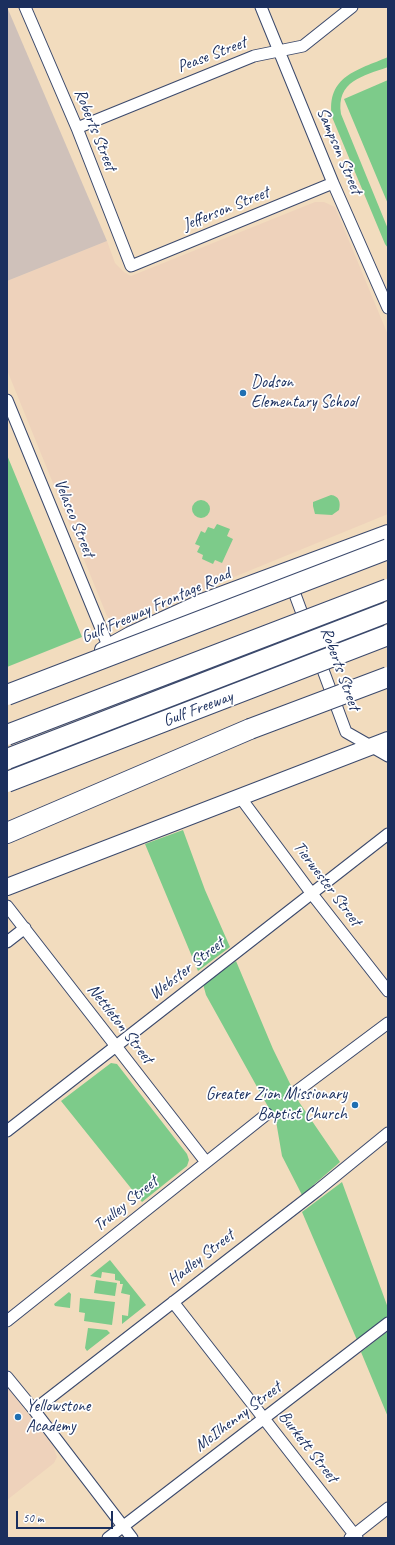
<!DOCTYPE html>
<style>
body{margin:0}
#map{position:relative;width:395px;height:1545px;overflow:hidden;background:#f2dcbe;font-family:Caveat,sans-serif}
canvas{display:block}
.frame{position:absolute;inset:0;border:8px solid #1b2f5e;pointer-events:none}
.scale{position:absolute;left:16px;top:1511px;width:97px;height:18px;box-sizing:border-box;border:2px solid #1b2f5e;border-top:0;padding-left:5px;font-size:12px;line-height:14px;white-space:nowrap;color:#1b2f5e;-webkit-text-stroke:3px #fff;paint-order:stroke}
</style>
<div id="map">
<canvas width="395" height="1545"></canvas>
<div class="frame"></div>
<div class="scale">50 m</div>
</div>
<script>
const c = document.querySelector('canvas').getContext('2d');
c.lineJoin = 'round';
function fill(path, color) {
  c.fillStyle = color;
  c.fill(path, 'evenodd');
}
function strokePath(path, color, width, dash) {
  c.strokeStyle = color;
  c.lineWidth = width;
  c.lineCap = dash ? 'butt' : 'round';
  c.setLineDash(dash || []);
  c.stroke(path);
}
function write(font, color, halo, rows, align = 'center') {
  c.font = font + ' Caveat,sans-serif';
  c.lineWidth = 3.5;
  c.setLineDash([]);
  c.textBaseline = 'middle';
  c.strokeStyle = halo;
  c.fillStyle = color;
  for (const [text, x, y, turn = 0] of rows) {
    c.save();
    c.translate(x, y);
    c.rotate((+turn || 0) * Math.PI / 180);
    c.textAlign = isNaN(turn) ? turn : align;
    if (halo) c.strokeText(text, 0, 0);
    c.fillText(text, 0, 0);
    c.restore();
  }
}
fill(new Path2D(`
 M 315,202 L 324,202 L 335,207 L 388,335 L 388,514 L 119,624 L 112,622 L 107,616 L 7,370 L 7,281 L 107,241 L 115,263 L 124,272 L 131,276 Z
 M 7,1387 L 53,1446 L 57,1457 L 54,1463 L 7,1500 Z`), '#eed2bb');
fill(new Path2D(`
 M 7,7 L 107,241 L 7,281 Z`), '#cfc1ba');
fill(new Path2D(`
 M 388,57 L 388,67 C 363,76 336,81 341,114 L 388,229 L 388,248 L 385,244 L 332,117 C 326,76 358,70 388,57 Z
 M 388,80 L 388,204 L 344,99 Z
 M 7,455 L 82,637 L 7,667 Z
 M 331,495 C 339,496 341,502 339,510 L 332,515 L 315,514 L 313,506 L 313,502 Z
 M192 509a9 9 0 1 1 18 0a9 9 0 1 1-18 0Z
 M 217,524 L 230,529 L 227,536 L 233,539 L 222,563 L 215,560 L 213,564 L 202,559 L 203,555 L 197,552 L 200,546 L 195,544 L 201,531 L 205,533 L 208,527 L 214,529 Z
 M 183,830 L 205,890 L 230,947 L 198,971 L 145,844 Z
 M 236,961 L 273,1049 L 299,1102 L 340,1162 L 302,1195 L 282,1156 L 276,1121 L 206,995 L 203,984 Z
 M 111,1063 L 117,1064 L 187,1154 L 189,1160 L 187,1166 L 142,1202 L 61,1101 Z
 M 342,1182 L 388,1308 L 388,1317 L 357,1340 L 302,1212 Z
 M 110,1260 L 146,1305 L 122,1324 L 122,1315 L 128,1316 L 130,1295 L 121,1293 L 123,1284 L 120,1284 L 120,1281 L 115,1280 L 115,1274 L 102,1272 L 101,1278 L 90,1276 Z
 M 96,1280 L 117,1283 L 115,1296 L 94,1293 Z
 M 69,1292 L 71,1294 L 70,1308 L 55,1306 L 54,1304 Z
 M 80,1298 L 115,1302 L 112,1325 L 84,1321 L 85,1313 L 79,1312 Z
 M 88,1328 L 107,1330 L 110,1333 L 87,1351 L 85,1348 Z
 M 388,1331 L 388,1417 L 361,1352 Z`), '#7dcb8a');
const minor = new Path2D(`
 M 25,7 L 77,128 L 131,266 L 333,183
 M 261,7 L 333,183 L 388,308
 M 77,128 L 254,56 L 303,46 L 352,7
 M 7,400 L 109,648
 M 290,581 L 346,732 L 388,756
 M 240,797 L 312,894 L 388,991
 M 7,906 L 206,1162
 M 7,942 L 25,928
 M 297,1091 L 388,1023
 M 7,1131 L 388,834
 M 173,1302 L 357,1538
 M 7,1321 L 267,1114
 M 7,1377 L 34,1410 L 132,1538
 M 34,1410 L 318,1190 L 388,1133
 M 108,1538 L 388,1323
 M 350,1538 L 388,1508`);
const secondary = new Path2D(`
 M 103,650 L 130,635 L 202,602 L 388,533
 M 7,887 L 388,740`);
const motorway = new Path2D(`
 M 7,833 L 250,729`);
strokePath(minor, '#3b496c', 13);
strokePath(secondary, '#3b496c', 18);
strokePath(motorway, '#3b496c', 22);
strokePath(minor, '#fff', 11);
strokePath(secondary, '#fff', 16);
strokePath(motorway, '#fff', 20);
const motorwayBridge = new Path2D(`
 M 7,695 L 388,549
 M 250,729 L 388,677
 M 7,735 L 388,589
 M 7,759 L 388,612
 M 7,782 L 388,635`);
strokePath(motorwayBridge, '#3b496c', 22, []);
strokePath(motorwayBridge, '#fff', 20);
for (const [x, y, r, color] of [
 [243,393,4,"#1f6fb2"],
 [355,1105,4,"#1f6fb2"],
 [18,1417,4,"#1f6fb2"]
]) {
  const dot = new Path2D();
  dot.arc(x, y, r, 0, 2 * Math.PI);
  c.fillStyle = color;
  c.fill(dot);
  strokePath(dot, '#fff', 1.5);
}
write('17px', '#1b2f5e', '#fff', [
 ["Pease Street",212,55,-21],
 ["Roberts Street",95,130,68],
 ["Sampson Street",339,151,67],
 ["Jefferson Street",226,209,-22],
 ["Velasco Street",74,518,68],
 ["Gulf Freeway Frontage Road",156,606,-24],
 ["Roberts Street",340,669,70],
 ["Gulf Freeway",198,709,-21],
 ["Tierwester Street",327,884,53],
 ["Webster Street",187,969,-38],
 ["Nettleton Street",120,1024,52],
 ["Trulley Street",126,1204,-39],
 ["Hadley Street",201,1258,-38],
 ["McIlhenny Street",238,1417,-37],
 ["Burkett Street",308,1447,52]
]);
write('17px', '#1b2f5e', '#fff', [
 ["Dodson",251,383],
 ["Elementary School",251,403],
 ["Greater Zion Missionary",347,1095,"right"],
 ["Baptist Church",347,1115,"right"],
 ["Yellowstone",26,1407],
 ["Academy",26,1427]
], 'left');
</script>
